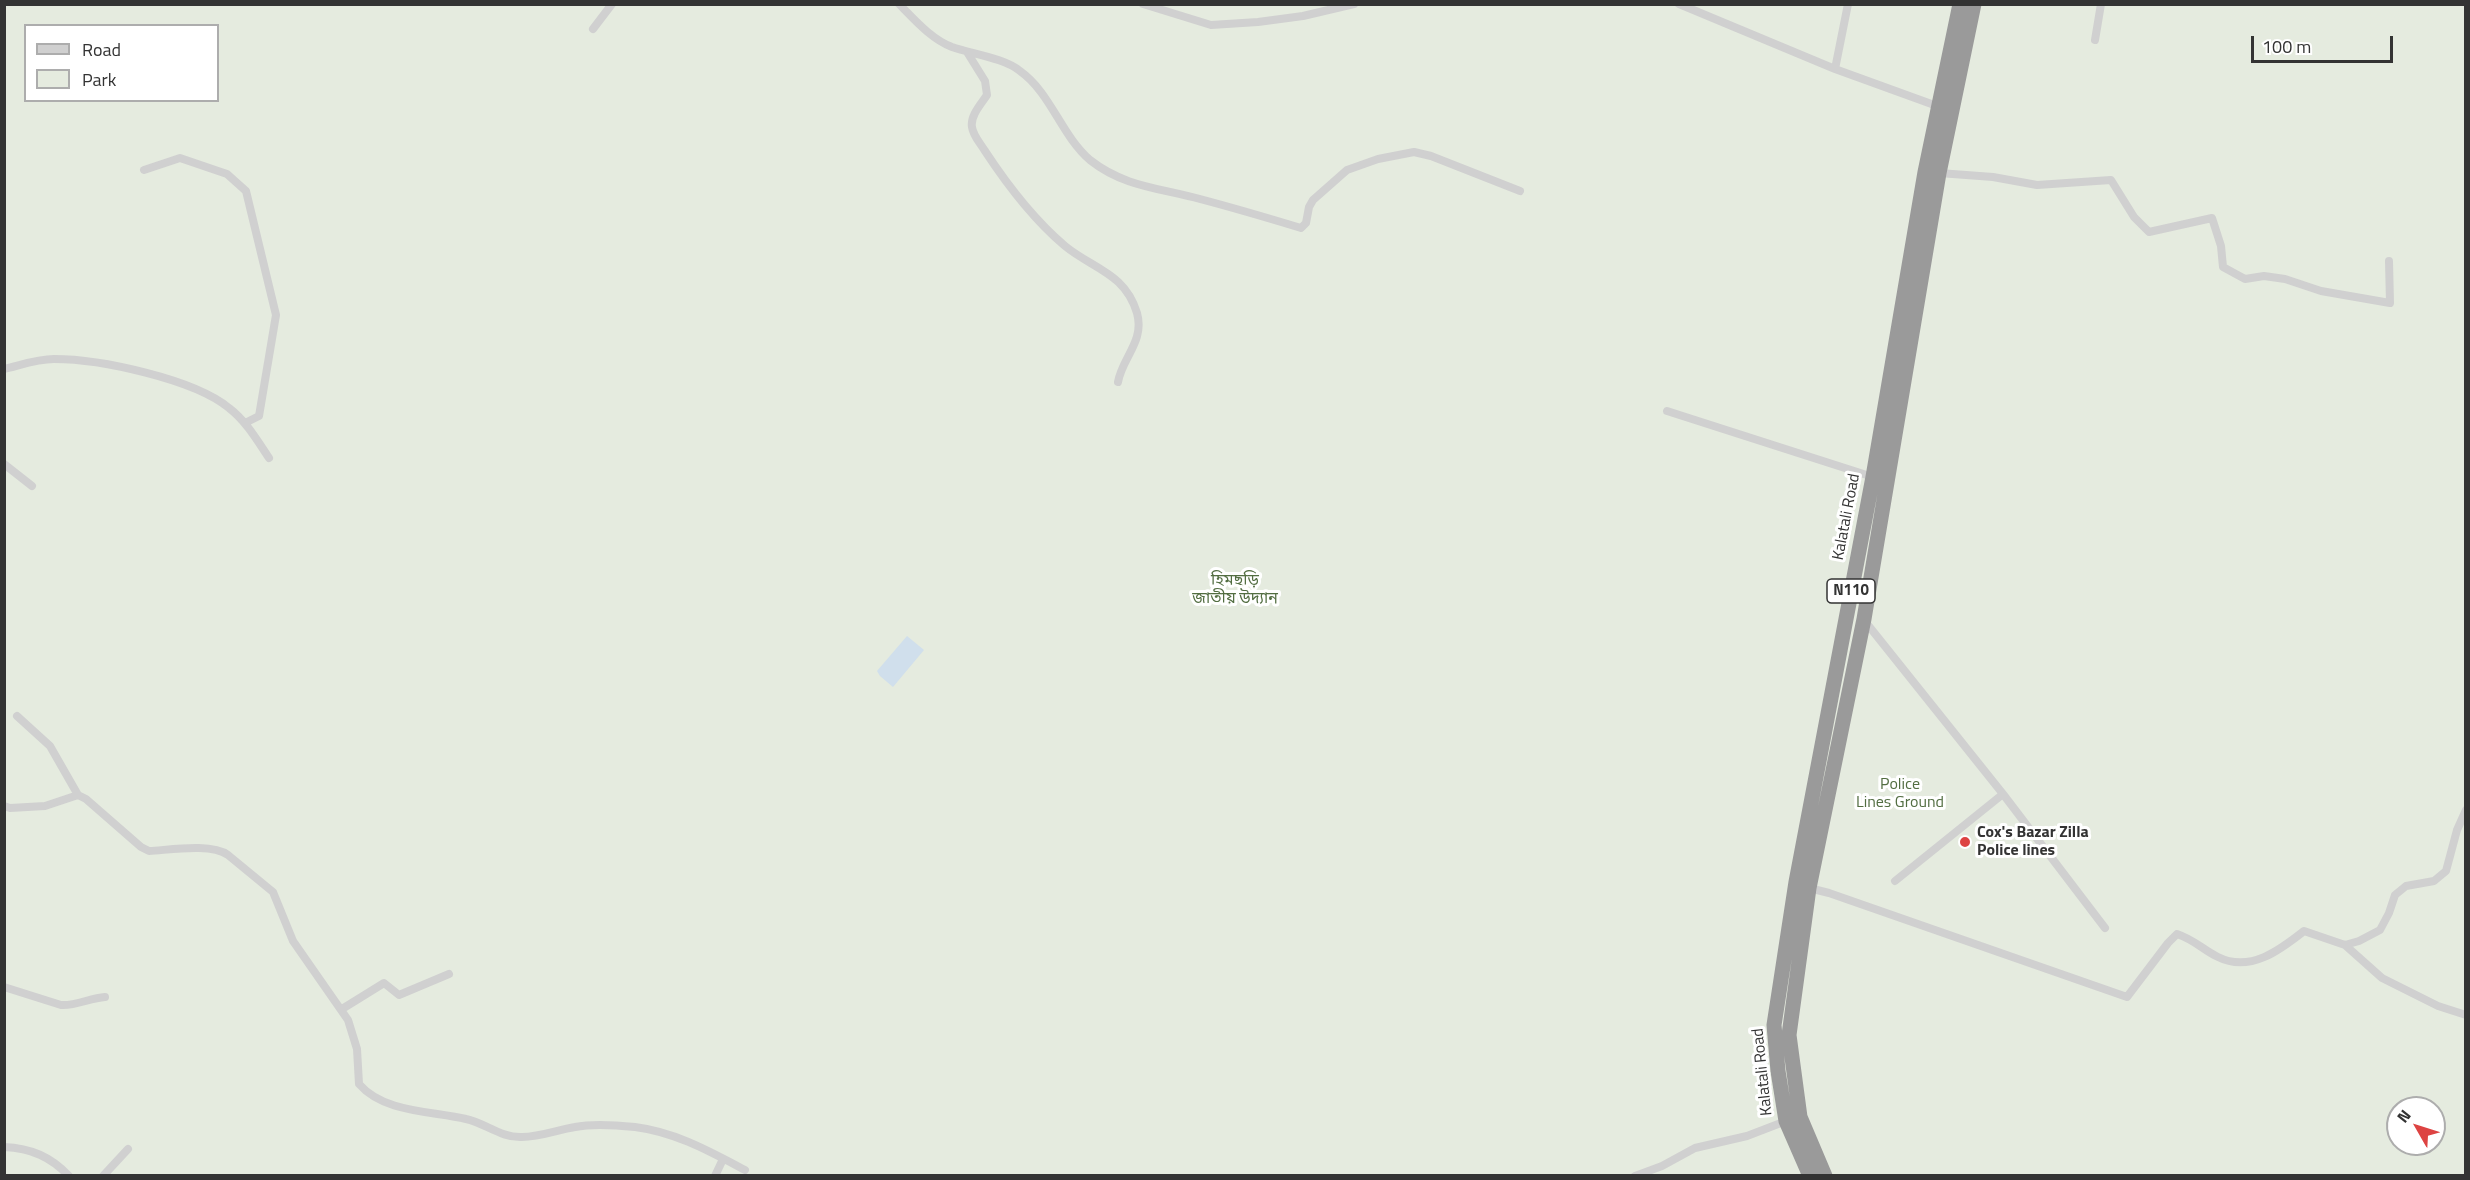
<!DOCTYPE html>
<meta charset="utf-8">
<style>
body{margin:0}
#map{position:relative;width:2470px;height:1180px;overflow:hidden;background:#fff;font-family:"Titillium Web",sans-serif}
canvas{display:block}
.frame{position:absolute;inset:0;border:6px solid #333;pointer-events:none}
.legend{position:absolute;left:24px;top:24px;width:195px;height:78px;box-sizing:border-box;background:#fff;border:2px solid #adadad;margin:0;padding:8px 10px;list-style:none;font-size:18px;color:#333}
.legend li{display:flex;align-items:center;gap:12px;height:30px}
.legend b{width:30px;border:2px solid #adadad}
.north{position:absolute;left:2386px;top:1096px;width:60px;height:60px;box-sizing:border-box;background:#fff;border:2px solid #adadad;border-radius:50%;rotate:309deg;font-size:16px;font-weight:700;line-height:24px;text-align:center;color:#333}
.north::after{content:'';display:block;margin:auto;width:21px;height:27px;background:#dd4342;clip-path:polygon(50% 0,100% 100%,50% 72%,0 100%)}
.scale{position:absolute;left:2251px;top:36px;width:142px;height:27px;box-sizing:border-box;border:3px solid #333;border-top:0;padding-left:8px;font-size:18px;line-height:21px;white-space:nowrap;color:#333;-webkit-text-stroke:4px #fff;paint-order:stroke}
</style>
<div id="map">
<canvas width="2470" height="1180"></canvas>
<div class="frame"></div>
<ul class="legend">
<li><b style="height:8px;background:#d0d0d0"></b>Road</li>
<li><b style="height:16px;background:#e5ebdf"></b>Park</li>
</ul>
<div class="north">N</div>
<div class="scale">100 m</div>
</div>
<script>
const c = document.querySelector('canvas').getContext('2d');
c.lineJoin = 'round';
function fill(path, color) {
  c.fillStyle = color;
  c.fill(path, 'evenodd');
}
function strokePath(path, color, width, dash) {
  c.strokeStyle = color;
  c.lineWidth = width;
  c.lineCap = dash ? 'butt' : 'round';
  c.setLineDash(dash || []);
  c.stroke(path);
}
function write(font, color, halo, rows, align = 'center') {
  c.font = font + ' "Titillium Web","Noto Sans Bengali",sans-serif';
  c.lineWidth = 6;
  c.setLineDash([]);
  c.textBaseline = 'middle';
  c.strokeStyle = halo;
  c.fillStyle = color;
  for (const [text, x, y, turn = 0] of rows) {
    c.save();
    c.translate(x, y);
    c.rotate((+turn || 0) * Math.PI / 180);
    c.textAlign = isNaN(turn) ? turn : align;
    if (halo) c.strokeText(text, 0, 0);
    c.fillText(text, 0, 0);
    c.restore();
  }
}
fill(new Path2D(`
 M 5,5 L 2465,5 L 2465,1175 L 5,1176 ZM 26,26 L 218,26 L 218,100 L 26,100 ZM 2398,1108 L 2434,1108 L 2434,1144 L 2398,1144 Z`), '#e5ebdf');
fill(new Path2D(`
 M 907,636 L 924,650 L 893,687 L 880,676 L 877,671 Z`), '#d0dfec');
strokePath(new Path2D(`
 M 899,4 C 914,19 931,39 952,47 C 972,54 1004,58 1020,71 C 1051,93 1061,135 1090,160 C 1124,187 1160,188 1200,199 C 1234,208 1268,218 1301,228 L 1306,223 L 1309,207 L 1313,200 L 1347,170 L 1378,159 L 1414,152 L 1431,156 L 1520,191
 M 1143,4 L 1211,25 L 1258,22 L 1303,16 L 1354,4
 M 1679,4 L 1835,69
 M 1848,4 L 1835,69 L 1937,106
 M 593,29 L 612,4
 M 2095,40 L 2101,4
 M 967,52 L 985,81 L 987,95 C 981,104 970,116 972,127 C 973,136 981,144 985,151 C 1008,186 1033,219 1065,246 C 1093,269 1125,273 1137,313 C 1145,341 1122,358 1118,382
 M 144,170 L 180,158 L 227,174 L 246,191 L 276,315 L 259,416 L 245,423
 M 1939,173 L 1993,177 L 2037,185 L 2111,180 L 2134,217 L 2149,232 L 2212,218 L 2221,246 L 2223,267 L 2245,279 L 2264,276 L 2285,279 L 2321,291 L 2390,303 L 2389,261
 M 4,369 C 21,365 37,359 54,359 C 100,359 194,379 229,408 C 246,421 257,440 269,458
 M 1667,411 L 1876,478
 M 4,464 L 32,486
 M 1864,620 L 2003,794 L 2105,928
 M 17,716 L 50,746 L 78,795
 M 4,806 L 10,808 L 45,806 L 78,795 L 86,799 L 141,847 L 149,851 C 170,850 211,843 228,855 L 273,892 L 293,941 L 348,1020 L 357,1049 L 359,1084 C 384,1113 432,1111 466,1119 C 485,1123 501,1138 522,1137 C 540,1137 557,1130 575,1127 C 594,1123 616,1125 635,1127 C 675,1132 709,1151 745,1170
 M 1895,881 L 2003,794
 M 1809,888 L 1829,893 L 2127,997 L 2168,943 L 2177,934 C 2195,940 2203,950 2218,957 C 2250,973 2280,950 2304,931 L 2345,945 L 2359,941 L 2380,930 L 2389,913 L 2395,895 L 2406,886 L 2434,881 L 2446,871 L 2457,830 L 2466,810
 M 2345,945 L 2382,978 L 2438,1006 L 2466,1015
 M 4,987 L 61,1005 C 76,1006 90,998 105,997
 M 342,1009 L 384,983 L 399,995 L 449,974
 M 4,1147 C 31,1148 51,1157 69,1176
 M 103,1176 L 128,1149
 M 715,1176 L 723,1159
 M 1635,1176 L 1662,1166 L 1695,1148 L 1747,1136 L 1786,1121`), '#d0d0d0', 8);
strokePath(new Path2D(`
 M 1810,1176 L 1786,1121 L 1778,1071 L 1774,1025 L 1796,882 L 1873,477 L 1925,172 L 1960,4
 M 1825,1176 L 1800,1117 L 1789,1035 L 1809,888 L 1864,619 L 1939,173 L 1974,4`), '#9a9a9a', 15);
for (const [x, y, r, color] of [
 [1965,842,6,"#dd4342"]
]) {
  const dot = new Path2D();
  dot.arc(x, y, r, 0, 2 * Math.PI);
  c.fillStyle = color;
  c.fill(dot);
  strokePath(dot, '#fff', 2);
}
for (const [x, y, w] of [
 [1851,591,48]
]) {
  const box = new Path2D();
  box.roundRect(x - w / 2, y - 12, w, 24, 4.5);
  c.fillStyle = '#fff';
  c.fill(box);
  strokePath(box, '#333', 1.5);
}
write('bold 15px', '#333', null, [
 ["N110",1851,591]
]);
write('16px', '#333', '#fff', [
 ["Kalatali Road",1847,517,-79],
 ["Kalatali Road",1763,1072,-96]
]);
write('16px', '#526d41', '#fff', [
 ["হিমছড়ি",1235,581],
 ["জাতীয় উদ্যান",1235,599],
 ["Police",1900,785],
 ["Lines Ground",1900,803]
]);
write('bold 16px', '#333', '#fff', [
 ["Cox's Bazar Zilla",1977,833],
 ["Police lines",1977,851]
], 'left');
</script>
